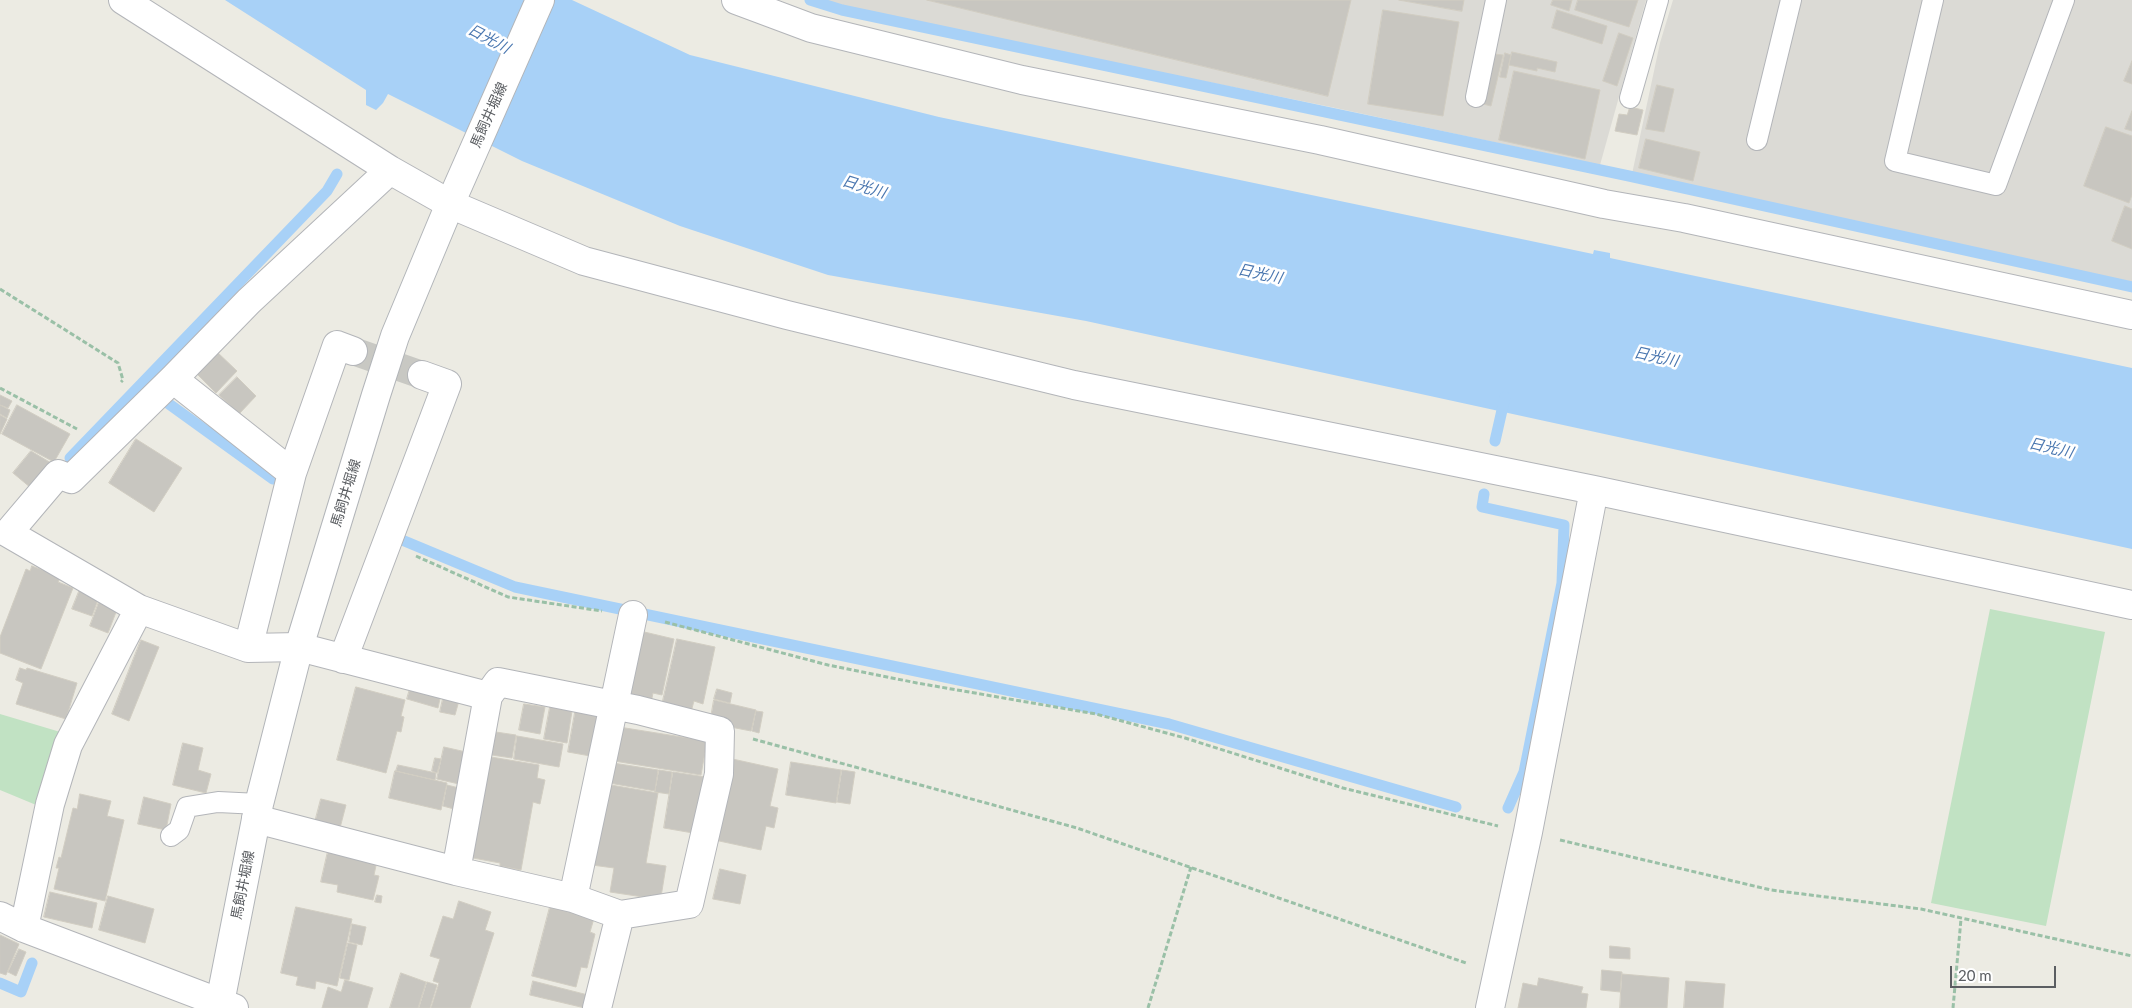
<!DOCTYPE html>
<meta charset="utf-8">
<style>
body{margin:0}
#map{position:relative;width:2132px;height:1008px;overflow:hidden;background:#ecebe3;font-family:Lato,sans-serif}
canvas{display:block}
.scale{position:absolute;left:1950px;top:966px;width:106px;height:22px;box-sizing:border-box;border:2px solid #5b5e62;border-top:0;padding-left:6px;font-size:15px;line-height:18px;white-space:nowrap;color:#5b5e62;-webkit-text-stroke:4px #fff;paint-order:stroke}
</style>
<div id="map">
<canvas width="2132" height="1008"></canvas>
<div class="scale">20 m</div>
</div>
<script>
const c = document.querySelector('canvas').getContext('2d');
c.lineJoin = 'round';
function fill(path, color) {
  c.fillStyle = color;
  c.fill(path, 'evenodd');
}
function strokePath(path, color, width, dash) {
  c.strokeStyle = color;
  c.lineWidth = width;
  c.lineCap = dash ? 'butt' : 'round';
  c.setLineDash(dash || []);
  c.stroke(path);
}
function write(font, color, halo, rows, align = 'center') {
  c.font = font + ' Lato,"Noto Sans JP",sans-serif';
  c.lineWidth = 5;
  c.setLineDash([]);
  c.textBaseline = 'middle';
  c.strokeStyle = halo;
  c.fillStyle = color;
  for (const [text, x, y, turn = 0] of rows) {
    c.save();
    c.translate(x, y);
    c.rotate((+turn || 0) * Math.PI / 180);
    c.textAlign = isNaN(turn) ? turn : align;
    if (halo) c.strokeText(text, 0, 0);
    c.fillText(text, 0, 0);
    c.restore();
  }
}
fill(new Path2D(`
 M 825,0 L 1646,0 L 1600,165 L 1331,107 L 996,39 L 844,6 Z
 M 1673,0 L 2132,0 L 2132,285 L 1632,174 L 1660,43 Z`), '#dbdad5');
fill(new Path2D(`
 M 1990,609 L 2105,632 L 2046,926 L 1931,903 Z
 M 0,714 L 67,734 L 41,807 L 0,790 Z`), '#c1e2c3');
fill(new Path2D(`
 M 225,0 L 572,0 L 690,55 L 939,117 L 1593,254 L 1594,250 L 1610,253 L 1610,258 L 2132,368 L 2132,549 L 1086,321 L 828,275 L 680,226 L 522,161 L 388,94 L 383,103 L 376,110 L 366,105 L 366,90 Z`), '#a8d1f7');
strokePath(new Path2D(`
 M 810,0 L 842,10 L 1629,176 L 2132,287
 M 169,404 L 273,479
 M 1495,441 L 1505,397
 M 70,458 L 327,191 L 337,174
 M 1484,494 L 1482,507 L 1564,525 L 1562,583 L 1524,772 L 1508,808
 M 402,540 L 515,587 L 1169,724 L 1456,807
 M 0,983 L 21,992 L 32,963`), '#a8d1f7', 11);
const building = new Path2D(`
 M 927,0 L 1351,0 L 1328,96 Z
 M 1399,0 L 1464,0 L 1462,11 Z
 M 1553,0 L 1572,0 L 1569,11 L 1551,5 Z
 M 1578,0 L 1638,0 L 1629,27 L 1575,10 Z
 M 1383,10 L 1459,22 L 1443,116 L 1368,104 Z
 M 1557,10 L 1607,26 L 1602,44 L 1552,28 Z
 M 1619,33 L 1633,38 L 1617,86 L 1603,81 Z
 M 1512,52 L 1557,62 L 1555,72 L 1537,68 L 1537,71 L 1509,65 Z
 M 1505,53 L 1511,55 L 1506,78 L 1500,77 Z
 M 1494,54 L 1503,55 L 1491,106 L 1483,104 Z
 M 2132,61 L 2132,84 L 2124,81 Z
 M 1514,71 L 1600,90 L 1585,159 L 1499,140 Z
 M 1657,85 L 1674,89 L 1664,132 L 1646,129 Z
 M 1630,107 L 1643,110 L 1637,135 L 1615,131 L 1619,114 L 1627,115 Z
 M 2132,111 L 2132,131 L 2125,129 Z
 M 2106,127 L 2132,136 L 2132,195 L 2129,203 L 2084,186 Z
 M 1646,139 L 1700,152 L 1693,181 L 1639,168 Z
 M 2125,206 L 2132,209 L 2132,249 L 2112,241 Z
 M 215,350 L 237,371 L 216,393 L 194,371 Z
 M 237,377 L 256,396 L 239,414 L 219,395 Z
 M 0,395 L 12,401 L 8,408 L 0,405 Z
 M 0,405 L 10,410 L 7,418 L 0,414 Z
 M 17,405 L 70,434 L 54,462 L 2,434 Z
 M 0,415 L 7,419 L 0,434 Z
 M 136,439 L 182,468 L 154,512 L 109,483 Z
 M 31,451 L 51,463 L 31,488 L 13,473 Z
 M 32,566 L 61,577 L 58,582 L 73,588 L 41,669 L 0,653 L 0,637 L 26,569 L 30,571 Z
 M 80,589 L 99,597 L 92,616 L 72,609 Z
 M 100,599 L 118,607 L 108,633 L 90,626 Z
 M 636,630 L 674,639 L 662,695 L 653,693 L 651,703 L 621,697 Z
 M 677,639 L 715,647 L 703,704 L 694,701 L 691,712 L 662,705 Z
 M 141,640 L 159,647 L 129,721 L 112,714 Z
 M 20,668 L 26,670 L 27,668 L 77,683 L 66,719 L 16,704 L 23,683 L 16,680 Z
 M 411,685 L 441,694 L 438,708 L 407,699 Z
 M 356,687 L 405,700 L 401,716 L 404,717 L 401,732 L 397,731 L 386,773 L 337,760 Z
 M 717,689 L 732,693 L 730,703 L 714,699 Z
 M 444,694 L 460,697 L 455,715 L 440,712 Z
 M 714,700 L 756,710 L 751,731 L 710,723 Z
 M 524,704 L 545,707 L 540,734 L 519,730 Z
 M 550,707 L 572,711 L 567,743 L 544,739 Z
 M 576,707 L 604,712 L 596,757 L 568,752 Z
 M 756,711 L 763,712 L 759,733 L 752,731 Z
 M 619,727 L 707,741 L 701,775 L 614,761 Z
 M 489,731 L 516,735 L 512,758 L 485,754 Z
 M 517,736 L 563,744 L 559,767 L 514,759 Z
 M 183,743 L 203,748 L 198,770 L 211,774 L 206,793 L 173,785 Z
 M 444,747 L 466,752 L 459,784 L 437,779 Z
 M 485,756 L 539,765 L 537,778 L 545,780 L 540,804 L 533,802 L 521,870 L 500,866 L 500,863 L 468,857 Z
 M 435,758 L 441,759 L 437,773 L 432,771 Z
 M 728,758 L 778,769 L 770,806 L 778,808 L 774,828 L 766,826 L 761,850 L 710,839 Z
 M 791,762 L 841,770 L 836,803 L 786,795 Z
 M 613,763 L 658,770 L 655,791 L 609,783 Z
 M 398,765 L 436,773 L 435,780 L 396,771 Z
 M 659,770 L 672,772 L 669,794 L 655,792 Z
 M 842,770 L 855,772 L 850,804 L 837,802 Z
 M 395,771 L 447,783 L 441,810 L 389,798 Z
 M 673,772 L 706,777 L 693,833 L 664,828 Z
 M 605,784 L 658,793 L 646,863 L 666,866 L 661,897 L 651,895 L 650,898 L 610,892 L 614,868 L 592,865 Z
 M 447,785 L 459,788 L 454,809 L 443,806 Z
 M 80,794 L 111,801 L 107,816 L 124,820 L 105,901 L 54,889 L 59,868 L 56,868 L 59,857 L 61,858 L 73,808 L 77,809 Z
 M 144,797 L 171,804 L 166,830 L 138,824 Z
 M 321,799 L 346,805 L 340,828 L 315,822 Z
 M 328,851 L 377,861 L 374,875 L 379,876 L 373,900 L 337,892 L 338,885 L 321,882 Z
 M 720,869 L 746,875 L 740,904 L 713,899 Z
 M 50,892 L 97,903 L 92,928 L 44,917 Z
 M 377,895 L 382,896 L 381,903 L 375,902 Z
 M 108,896 L 154,909 L 145,943 L 99,930 Z
 M 459,901 L 491,912 L 485,930 L 494,933 L 470,1008 L 431,1008 L 439,983 L 433,981 L 440,959 L 430,956 L 443,916 L 453,919 Z
 M 551,903 L 595,915 L 590,932 L 595,934 L 587,968 L 581,967 L 576,987 L 532,976 Z
 M 296,907 L 352,919 L 337,986 L 316,981 L 315,989 L 296,985 L 298,977 L 281,973 Z
 M 352,924 L 366,927 L 362,945 L 349,942 Z
 M 0,935 L 19,944 L 6,975 L 0,973 Z
 M 348,943 L 357,945 L 349,980 L 340,978 Z
 M 1610,946 L 1630,948 L 1630,959 L 1610,958 Z
 M 19,949 L 26,952 L 16,976 L 8,972 Z
 M 1602,970 L 1622,972 L 1620,992 L 1601,990 Z
 M 401,973 L 426,982 L 418,1008 L 390,1008 Z
 M 1622,974 L 1669,978 L 1667,1008 L 1620,1008 Z
 M 1539,978 L 1583,987 L 1581,993 L 1588,994 L 1586,1008 L 1518,1008 L 1523,983 L 1537,986 Z
 M 345,980 L 373,988 L 367,1008 L 322,1008 L 328,987 L 341,992 Z
 M 533,981 L 588,995 L 585,1008 L 530,995 Z
 M 1686,981 L 1725,984 L 1723,1008 L 1684,1008 Z
 M 427,982 L 437,985 L 430,1008 L 419,1008 Z`);
fill(building, '#c8c6c0');
strokePath(building, '#d1cdc2', 1);
strokePath(new Path2D(`
 M 353,351 L 422,375`), '#c8c8c3', 28, [28, 14]);
const lane = new Path2D(`
 M 1933,0 L 1895,161 L 1996,185 L 2064,0
 M 1476,97 L 1496,0
 M 1630,98 L 1658,0
 M 1757,140 L 1791,0
 M 171,836 L 179,830 L 187,807 L 218,802 L 259,804`);
const street = new Path2D(`
 M 123,0 L 390,170 L 450,204 L 584,261 L 787,315 L 1074,385 L 1594,490 L 2132,605
 M 736,0 L 811,28 L 1022,80 L 1320,140 L 1604,204 L 1684,218 L 2132,315
 M 390,170 L 249,301 L 173,379 L 71,479 L 58,474 L 8,533 L 139,609 L 248,648 L 299,647 L 488,696
 M 173,379 L 292,473
 M 248,648 L 292,473 L 337,345 L 353,351
 M 343,659 L 447,384 L 422,375
 M 256,819 L 456,871 L 573,898 L 620,915 L 689,904 L 719,774 L 720,731 L 638,710 L 498,682 L 488,696 L 456,871
 M 573,898 L 633,615
 M 0,916 L 24,928 L 234,1008
 M 24,928 L 50,804 L 68,745 L 139,609
 M 597,1008 L 620,915
 M 1490,1008 L 1528,832 L 1594,490`);
const secondary = new Path2D(`
 M 219,1008 L 259,804 L 299,647 L 376,395 L 395,336 L 450,204 L 540,0`);
strokePath(lane, '#b3b5b9', 22);
strokePath(street, '#b3b5b9', 30);
strokePath(secondary, '#b2b5b9', 30);
strokePath(new Path2D(`
 M 0,289 L 118,363 L 123,380 L 121,382
 M 0,388 L 77,429
 M 416,556 L 508,597 L 602,611
 M 665,622 L 828,665 L 917,683 L 1096,714 L 1185,738 L 1343,788 L 1498,826
 M 753,739 L 1077,828 L 1466,963
 M 1560,840 L 1771,890 L 1921,909 L 2132,956
 M 1148,1008 L 1191,867
 M 1953,1008 L 1961,919`), '#9ac0a7', 3, [5, 2.5]);
strokePath(lane, '#fff', 20);
strokePath(street, '#fff', 28);
strokePath(secondary, '#fff', 28);
write('14px', '#5b5e62', '#fff', [
 ["馬飼井堀線",489,115,-66],
 ["馬飼井堀線",346,493,-73],
 ["馬飼井堀線",243,885,-79]
]);
write('italic 15px', '#4a77b0', '#fff', [
 ["日光川",489,39,28],
 ["日光川",864,187,17],
 ["日光川",1260,274,12],
 ["日光川",1656,357,12],
 ["日光川",2051,448,13]
]);
</script>
